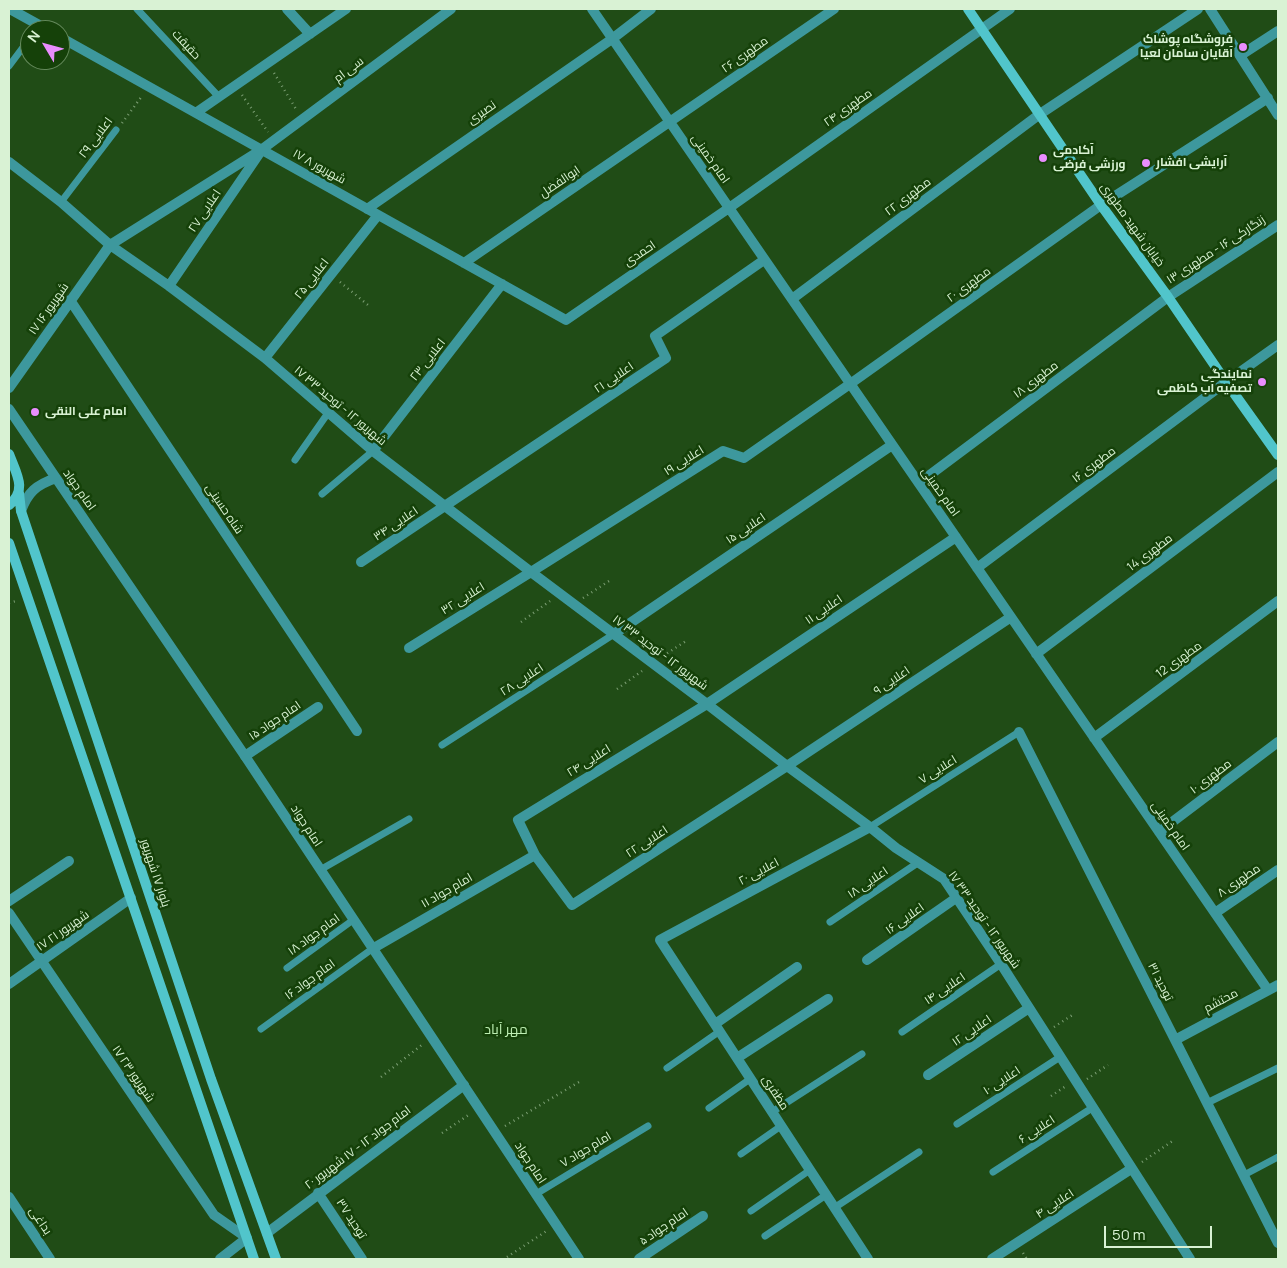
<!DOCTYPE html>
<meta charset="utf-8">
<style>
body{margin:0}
#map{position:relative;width:1287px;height:1268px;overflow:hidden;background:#204c16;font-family:Manrope,sans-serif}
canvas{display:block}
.frame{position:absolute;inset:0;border:10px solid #d9f2d4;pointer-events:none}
.north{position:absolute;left:20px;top:20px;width:50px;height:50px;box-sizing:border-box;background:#154109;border:1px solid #63885a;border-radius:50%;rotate:307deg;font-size:14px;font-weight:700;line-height:20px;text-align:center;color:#d9f2d4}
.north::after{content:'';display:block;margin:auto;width:18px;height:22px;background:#e98dfe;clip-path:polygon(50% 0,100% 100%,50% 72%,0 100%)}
.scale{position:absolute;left:1104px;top:1226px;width:108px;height:22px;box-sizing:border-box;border:2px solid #d9f2d4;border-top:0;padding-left:6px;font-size:15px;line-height:18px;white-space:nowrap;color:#d9f2d4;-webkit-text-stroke:4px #154109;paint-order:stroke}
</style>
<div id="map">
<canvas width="1287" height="1268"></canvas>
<div class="frame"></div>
<div class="north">N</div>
<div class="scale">50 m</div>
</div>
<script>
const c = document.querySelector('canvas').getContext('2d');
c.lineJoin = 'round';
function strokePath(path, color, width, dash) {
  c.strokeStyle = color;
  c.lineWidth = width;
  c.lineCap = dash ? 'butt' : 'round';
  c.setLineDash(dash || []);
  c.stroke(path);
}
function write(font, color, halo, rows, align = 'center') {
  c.font = font + ' Manrope,Cairo,sans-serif';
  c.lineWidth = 5;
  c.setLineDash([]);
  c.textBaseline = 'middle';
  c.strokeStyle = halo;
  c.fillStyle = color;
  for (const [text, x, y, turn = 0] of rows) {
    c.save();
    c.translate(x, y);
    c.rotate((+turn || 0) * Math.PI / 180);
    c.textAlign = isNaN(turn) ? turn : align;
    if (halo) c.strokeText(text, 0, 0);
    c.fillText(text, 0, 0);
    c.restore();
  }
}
strokePath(new Path2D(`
 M 274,73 L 296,109
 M 242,95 L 268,132
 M 122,123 L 142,96
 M 340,282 L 368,305
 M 583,598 L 609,581
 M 9,603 L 16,601
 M 521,622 L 550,601
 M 663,656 L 686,641
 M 617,689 L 642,671
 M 1054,1027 L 1074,1014
 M 381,1077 L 423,1044
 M 1087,1079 L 1108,1065
 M 1051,1096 L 1066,1086
 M 505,1126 L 579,1082
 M 442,1133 L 470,1114
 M 1142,1162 L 1174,1140
 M 1023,1253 L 1027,1259
 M 507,1257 L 548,1230`), '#7c9f74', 2.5, [1, 4]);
strokePath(new Path2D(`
 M 137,9 L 219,97
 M 9,66 L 30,38
 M 61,202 L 116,130
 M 295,460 L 328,413
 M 322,494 L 373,451
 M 442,745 L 614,634
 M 870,827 L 1019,732
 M 320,870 L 409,819
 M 830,922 L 919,862
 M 287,968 L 353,920
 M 261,1029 L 372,949
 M 902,1032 L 1001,964
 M 667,1068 L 720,1031
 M 1207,1103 L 1278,1068
 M 709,1108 L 750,1079
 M 772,1112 L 862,1054
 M 957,1124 L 1060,1057
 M 741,1154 L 781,1126
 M 993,1172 L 1092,1108
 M 1244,1175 L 1278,1157
 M 536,1194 L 648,1126
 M 834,1208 L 919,1152
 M 751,1211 L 810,1170
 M 765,1236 L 826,1195`), '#3d989d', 7);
strokePath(new Path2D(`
 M 10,9 L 48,30
 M 287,9 L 310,34
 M 592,9 L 1268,990
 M 1210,9 L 1278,115
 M 60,37 L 566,320 L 729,208 L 1010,9
 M 1241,55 L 1278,31
 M 197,112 L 346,9
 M 9,162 L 61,202 L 110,245 L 169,286 L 265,358 L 373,451 L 531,572 L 707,704 L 787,766 L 870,827 L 896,848 L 944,879 L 1001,964 L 1190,1259
 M 367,209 L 612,39 L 651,9
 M 464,263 L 834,9
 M 169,286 L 259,154
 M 792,299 L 1040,114 L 1198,9
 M 70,300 L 357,731
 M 265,358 L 378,215
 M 9,388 L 110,245 L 261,150 L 451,9
 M 373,451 L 502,284
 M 919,483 L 1168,297 L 1278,225
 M 956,537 L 707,704 L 518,820 L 535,855 L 572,905 L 787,766 L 1011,617
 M 361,562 L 666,358 L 655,336 L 764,260
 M 977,568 L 1226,382 L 1278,345
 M 614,634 L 892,445
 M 409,648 L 531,572 L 723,451 L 744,458 L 850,384 L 1101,205 L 1268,98
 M 1036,654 L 1278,472
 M 1019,732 L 1278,1243
 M 1094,738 L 1278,601
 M 245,756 L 318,707
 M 1159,832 L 1278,742
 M 9,901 L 69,861
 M 9,913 L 214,1215 L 247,1238 L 220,1259
 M 1215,913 L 1278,870
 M 372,949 L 535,855
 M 867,960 L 956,898
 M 9,984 L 131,898
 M 715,1024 L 797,967
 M 1175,1040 L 1278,985
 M 737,1058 L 828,999
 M 928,1075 L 1029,1008
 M 318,1193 L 362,1259
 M 9,1197 L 50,1259
 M 267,1233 L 464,1085
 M 639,1259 L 703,1216
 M 868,1259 L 660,940 L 870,827
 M 992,1259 L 1131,1169`), '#3d989d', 10);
strokePath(new Path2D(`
 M 9,409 L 245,756 L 579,1259
 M 21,511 C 28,492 36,485 56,478`), '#3d989d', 10);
strokePath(new Path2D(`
 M 968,9 L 1101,205 L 1168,297 L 1226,382 L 1278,455
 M 9,454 C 16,473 28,490 9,505
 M 19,493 L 21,511 L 211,1079 L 276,1259
 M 9,543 L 254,1259`), '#51c5cb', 10);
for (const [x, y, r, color] of [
 [1243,47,5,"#e98dfe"],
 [1043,158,5,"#e98dfe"],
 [1146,163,5,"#e98dfe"],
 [1262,382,5,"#e98dfe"],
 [35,412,5,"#e98dfe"]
]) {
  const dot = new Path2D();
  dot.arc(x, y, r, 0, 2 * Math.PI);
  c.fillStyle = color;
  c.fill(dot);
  strokePath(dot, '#154109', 2);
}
write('bold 12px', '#d9f2d4', '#154109', [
 ["فروشگاه پوشاک",1233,40,"right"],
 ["آقایان سامان لعیا",1233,54,"right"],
 ["آکادمی",1053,151],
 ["ورزشی فرضی",1053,165],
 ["آرایشی افشار",1156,163],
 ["نمایندگی",1252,375,"right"],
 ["تصفیه آب کاظمی",1252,389,"right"],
 ["امام علی النقی",45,412]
], 'left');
write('12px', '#d9f2d4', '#154109', [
 ["حقیقت",186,45,47],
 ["مطهری ۲۶",745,55,-35],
 ["سی ام",349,70,-37],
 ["مطهری ۲۴",848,108,-35],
 ["نصیری",482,113,-35],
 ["اعلایی ۲۹",96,138,-53],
 ["امام خمینی",710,159,55],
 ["۱۷ شهریور ۸",319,167,29],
 ["ابوالفضل",560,182,-34],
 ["مطهری ۲۲",908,197,-37],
 ["اعلایی ۲۷",205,211,-56],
 ["خیابان شهید مطهری",1132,225,54],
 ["زنگارکی ۱۶ - مطهری ۱۳",1216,250,-33],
 ["احمدی",640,254,-34],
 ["اعلایی ۲۵",312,279,-52],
 ["مطهری ۲۰",969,285,-36],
 ["۱۷ شهریور ۱۶",49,309,-55],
 ["اعلایی ۲۳",428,360,-52],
 ["اعلایی ۲۱",614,378,-34],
 ["مطهری ۱۸",1036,380,-37],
 ["۱۷ شهریور ۱۲ - توحید ۳۳",340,406,40],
 ["اعلایی ۱۹",684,461,-32],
 ["مطهری ۱۶",1094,465,-37],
 ["امام جواد",79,490,55],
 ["امام خمینی",940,492,55],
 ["شاه حسینی",224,509,56],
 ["اعلایی ۳۴",396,524,-34],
 ["اعلایی ۱۵",746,529,-34],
 ["مطهری 14",1150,553,-37],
 ["اعلایی ۳۲",463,599,-32],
 ["اعلایی ۱۱",824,610,-34],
 ["۱۷ شهریور ۱۲ - توحید ۳۳",660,653,37],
 ["مطهری 12",1179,660,-36],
 ["اعلایی ۲۸",522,680,-33],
 ["اعلایی ۹",892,681,-34],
 ["امام جواد ۱۵",275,721,-34],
 ["اعلایی ۲۴",589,761,-32],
 ["اعلایی ۷",938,770,-32],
 ["مطهری ۱۰",1211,777,-37],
 ["امام جواد",306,826,57],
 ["امام خمینی",1170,826,55],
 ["اعلایی ۲۲",647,842,-33],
 ["اعلایی ۲۰",759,872,-28],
 ["بلوار ۱۷ شهریور",155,873,72],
 ["مطهری ۸",1239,881,-34],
 ["اعلایی ۱۸",868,883,-34],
 ["امام جواد ۱۱",447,891,-30],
 ["اعلایی ۱۶",905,919,-35],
 ["۱۷ شهریور ۱۲ - توحید ۳۳",984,920,55],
 ["۱۷ شهریور ۲۱",63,931,-35],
 ["امام جواد ۱۸",314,935,-36],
 ["امام جواد ۱۶",310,980,-36],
 ["توحید ۳۱",1160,982,63],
 ["اعلایی ۱۴",945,989,-34],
 ["محتشم",1221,1001,-28],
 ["اعلایی ۱۲",972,1031,-34],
 ["۱۷ شهریور ۲۳",133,1074,56],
 ["اعلایی ۱۰",1002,1081,-33],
 ["مظفری",775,1093,57],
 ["اعلایی ۶",1037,1130,-33],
 ["امام جواد ۱۲ - ۱۷ شهریور ۲۰",358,1148,-37],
 ["امام جواد ۷",586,1150,-31],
 ["امام جواد",530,1163,57],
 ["اعلایی ۴",1055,1204,-33],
 ["توحید ۳۷",351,1219,57],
 ["بداغی",40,1221,56],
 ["امام جواد ۵",664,1227,-34]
]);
write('14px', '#bdeeb2', '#154109', [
 ["مهر آباد",506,1030]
]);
</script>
